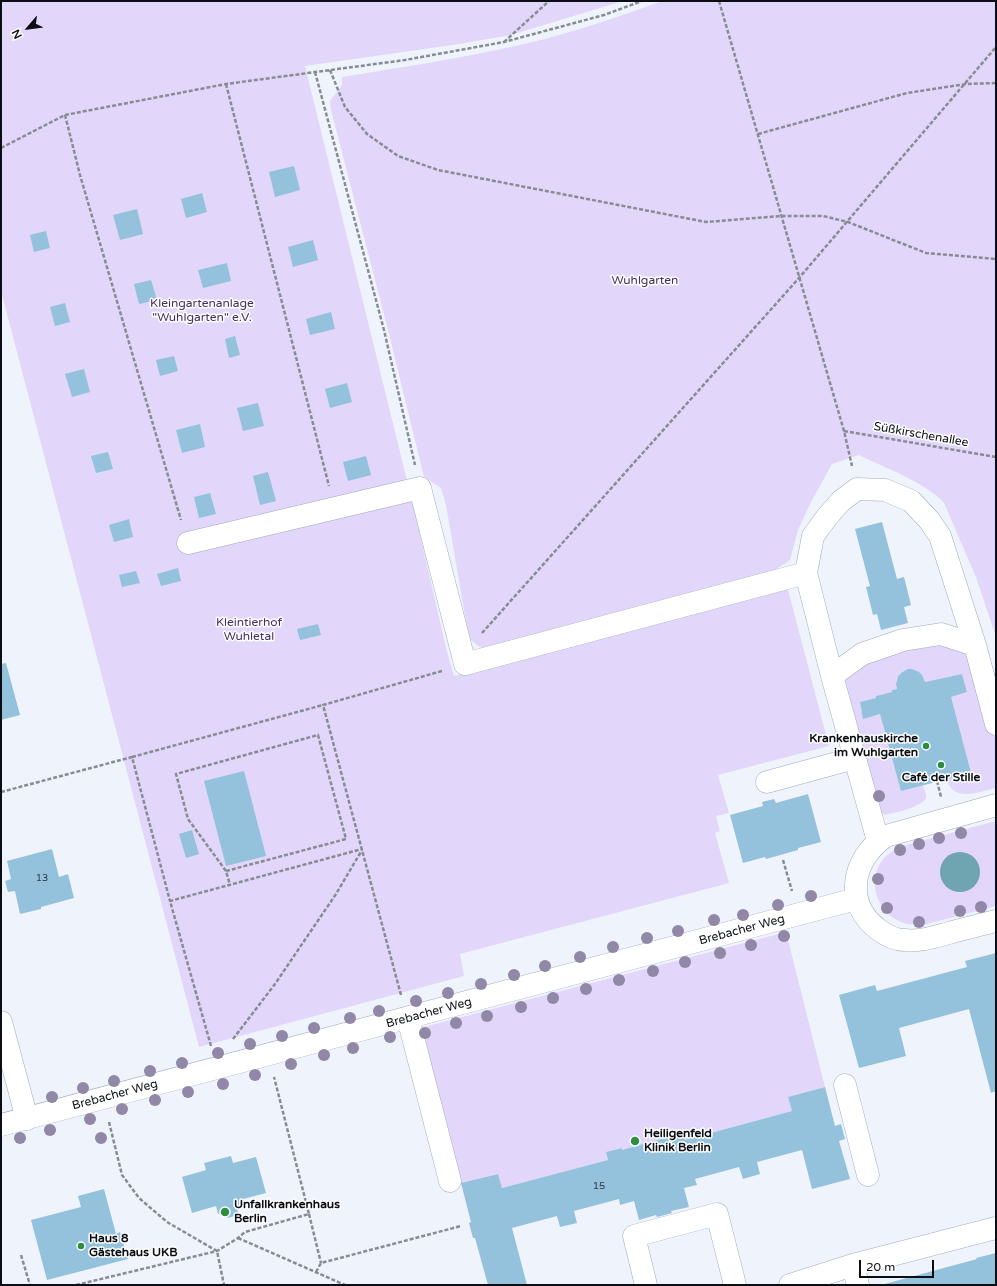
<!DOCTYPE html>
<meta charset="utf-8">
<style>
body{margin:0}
#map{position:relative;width:997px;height:1286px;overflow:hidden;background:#eff4fc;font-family:"Varela Round",sans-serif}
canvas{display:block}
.frame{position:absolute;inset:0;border:2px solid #0a0e14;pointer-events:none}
.north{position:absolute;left:8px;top:8px;width:40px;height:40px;-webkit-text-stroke:3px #fff;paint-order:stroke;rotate:242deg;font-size:11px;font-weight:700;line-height:16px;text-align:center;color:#0a0e14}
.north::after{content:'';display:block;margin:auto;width:14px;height:18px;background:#0a0e14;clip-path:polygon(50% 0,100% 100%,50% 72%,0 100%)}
.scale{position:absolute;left:859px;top:1260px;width:75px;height:18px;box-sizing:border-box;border:2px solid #0a0e14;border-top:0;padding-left:5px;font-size:12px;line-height:14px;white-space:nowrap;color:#0a0e14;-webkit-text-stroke:3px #fff;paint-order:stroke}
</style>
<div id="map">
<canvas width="997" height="1286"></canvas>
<div class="frame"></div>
<div class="north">N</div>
<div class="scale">20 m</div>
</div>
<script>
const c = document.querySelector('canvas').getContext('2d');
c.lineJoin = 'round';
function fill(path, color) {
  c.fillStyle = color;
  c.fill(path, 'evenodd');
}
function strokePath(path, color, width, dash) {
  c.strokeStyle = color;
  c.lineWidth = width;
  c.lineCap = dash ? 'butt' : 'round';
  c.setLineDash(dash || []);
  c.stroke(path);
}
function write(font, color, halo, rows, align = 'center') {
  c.font = font + ' "Varela Round",sans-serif';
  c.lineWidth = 3;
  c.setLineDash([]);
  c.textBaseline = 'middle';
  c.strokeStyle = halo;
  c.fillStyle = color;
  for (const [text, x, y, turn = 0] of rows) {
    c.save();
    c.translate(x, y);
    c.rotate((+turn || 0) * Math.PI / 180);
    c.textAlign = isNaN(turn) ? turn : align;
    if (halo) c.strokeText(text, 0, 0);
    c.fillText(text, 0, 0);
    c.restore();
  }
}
fill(new Path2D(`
 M 1,1 L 623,1 L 511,35 L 459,44 L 305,66 L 415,513 L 447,652 L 454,676 L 787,586 L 829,746 L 718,775 L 729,813 L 716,816 L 720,831 L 715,833 L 729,883 L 460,954 L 464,976 L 199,1047 L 1,291 Z
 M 662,1 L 996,1 L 996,637 L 976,577 L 944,503 C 927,483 883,467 859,455 L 832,464 L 810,504 L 798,530 L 790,560 L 771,573 L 483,649 L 469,639 L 446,505 L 441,488 L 424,477 L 388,330 L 331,110 L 330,101 L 342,85 L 342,77 C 396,68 452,60 506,48 C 559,37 611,20 662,1 Z
 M 901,645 L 966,645 L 983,694 L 996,740 L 996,788 C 979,792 952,803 947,779 L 951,697 L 967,692 L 962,674 L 925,682 C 917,661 892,668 897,689 L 892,690 L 892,692 L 876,696 L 876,698 L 860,702 L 863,718 L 880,714 L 901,790 L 923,785 C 924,789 927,794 926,798 C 923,806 896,813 888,814 C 885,815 882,814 879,813 L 845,680 L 849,671 Z
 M 996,821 L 996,906 L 923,925 C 915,925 908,925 901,922 C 876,912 866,879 884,858 C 889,853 896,849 902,846 Z
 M 786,932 L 825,1087 L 788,1097 L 792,1111 L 685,1140 L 683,1132 L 668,1136 L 668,1137 L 622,1150 L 621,1148 L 606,1152 L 608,1160 L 502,1188 L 497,1174 L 461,1183 L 420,1028 Z`), '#e2d6fa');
fill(new Path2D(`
 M940 872a20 20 0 1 1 40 0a20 20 0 1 1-40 0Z`), '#6ea5b1');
fill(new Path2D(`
 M 294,166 L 300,190 L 275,197 L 269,172 Z
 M 202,193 L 207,212 L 186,218 L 181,199 Z
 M 137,209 L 143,234 L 120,240 L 113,215 Z
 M 46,231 L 50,248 L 34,252 L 30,235 Z
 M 313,240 L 318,260 L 293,267 L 288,247 Z
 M 227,263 L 231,281 L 203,288 L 198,270 Z
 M 151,280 L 157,300 L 139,304 L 134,284 Z
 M 65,303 L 70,322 L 55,326 L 50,307 Z
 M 331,312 L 335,329 L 310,335 L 306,319 Z
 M 235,336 L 240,355 L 229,358 L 225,339 Z
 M 174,356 L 178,371 L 160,376 L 156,360 Z
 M 84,369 L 90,392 L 72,397 L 65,374 Z
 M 347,383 L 352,402 L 330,408 L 325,389 Z
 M 258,403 L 264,426 L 243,431 L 237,408 Z
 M 200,424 L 205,447 L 182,453 L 176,430 Z
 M 108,452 L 113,469 L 96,473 L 91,456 Z
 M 366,456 L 371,475 L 348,481 L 343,462 Z
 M 268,472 L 276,501 L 260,505 L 253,476 Z
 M 210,493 L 216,514 L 199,518 L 194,497 Z
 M 129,519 L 133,537 L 114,542 L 109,525 Z
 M 882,522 L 897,579 L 904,577 L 911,605 L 904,607 L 908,623 L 881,630 L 877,614 L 873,615 L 866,587 L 870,586 L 855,529 Z
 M 178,568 L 181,581 L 161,586 L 157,574 Z
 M 136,571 L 140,583 L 122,587 L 119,575 Z
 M 318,624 L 321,635 L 300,640 L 297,629 Z
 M 6,663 L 20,715 L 1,720 L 1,664 Z
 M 908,669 L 912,669 L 919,672 L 922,675 L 925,682 L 962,674 L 967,692 L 951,697 L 971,773 L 901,791 L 880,714 L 863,719 L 860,702 L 876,698 L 876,696 L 892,692 L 892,690 L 897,689 L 896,684 L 898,676 L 902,672 Z
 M 244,771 L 266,856 L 226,866 L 204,781 Z
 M 808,794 L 821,842 L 798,848 L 798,850 L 766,859 L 765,857 L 743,863 L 730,815 L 763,806 L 762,802 L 774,799 L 776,803 Z
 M 192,830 L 199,854 L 186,858 L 179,834 Z
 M 52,849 L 59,877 L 68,874 L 74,898 L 41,907 L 41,909 L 20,914 L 15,891 L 8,892 L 5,881 L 11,879 L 7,861 Z
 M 996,953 L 996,1091 L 991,1093 L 969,1009 L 899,1028 L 906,1056 L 859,1068 L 839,995 L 875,985 L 877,991 L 967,967 L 965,961 Z
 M 825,1087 L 835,1126 L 841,1124 L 845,1139 L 839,1141 L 850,1179 L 812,1189 L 802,1150 L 757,1162 L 760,1174 L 743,1179 L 739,1167 L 695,1179 L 697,1185 L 684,1188 L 689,1207 L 671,1211 L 672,1213 L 657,1217 L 656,1215 L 639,1220 L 634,1201 L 620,1205 L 619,1199 L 574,1211 L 577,1223 L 560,1227 L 557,1216 L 512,1228 L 527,1285 L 488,1285 L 475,1238 L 473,1238 L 469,1223 L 471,1222 L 461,1183 L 498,1174 L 502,1188 L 608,1160 L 606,1152 L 622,1148 L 622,1150 L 668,1137 L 668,1136 L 683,1132 L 685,1140 L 792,1111 L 788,1097 Z
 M 231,1156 L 233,1163 L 256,1157 L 266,1193 L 243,1199 L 245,1207 L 237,1209 L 239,1215 L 227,1218 L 225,1212 L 218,1214 L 216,1206 L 192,1213 L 182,1177 L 206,1170 L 204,1163 Z
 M 104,1189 L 116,1234 L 120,1232 L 128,1259 L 47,1280 L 31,1220 L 81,1207 L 78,1196 Z
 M 996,1253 L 996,1285 L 881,1285 L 977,1259 L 976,1258 Z`), '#94c1db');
const minor = new Path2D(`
 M 188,543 L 420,488 L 465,664 L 806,573
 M 832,676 L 862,654 L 903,640 L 941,634 L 975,645
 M 767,782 L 855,758
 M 996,805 L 886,836 C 852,858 843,904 879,930 C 886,935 895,940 904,940 C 919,942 934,937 949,933 C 964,929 980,925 996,921
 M 878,841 L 832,676 L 806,573 L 813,536 L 827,517 L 841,501 L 857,489 L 885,490 L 911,501 L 929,520 L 940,536 L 975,645 L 996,724
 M 408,1018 L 450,1181
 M 1,1022 L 27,1119
 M 845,1085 L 868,1175
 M 1,1125 L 856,899
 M 853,1265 L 858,1285
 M 646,1285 L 634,1236 L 717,1214 L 735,1285
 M 790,1285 L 853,1265 L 996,1228`);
strokePath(minor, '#9eabbd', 23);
strokePath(new Path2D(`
 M 719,1 L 844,431 L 852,466
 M 504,42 L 549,1
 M 330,70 L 345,107 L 367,134 L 398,156 L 438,170 L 706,222 L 781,216 L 823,216 L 848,222 L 926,253 L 996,259
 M 315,72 L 384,330 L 415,465
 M 226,84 L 329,486
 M 65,115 L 80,175 L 181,520
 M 758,134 L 907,93 L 966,84 L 996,83
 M 1,148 L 65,115 L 226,84 L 405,60 L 504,42 L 604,15 L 642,1
 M 844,431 L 996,457
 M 482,633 L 799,278 L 996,47
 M 132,757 L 323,705
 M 937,781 L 941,797
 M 1,792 L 132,757 L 170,901
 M 783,860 L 792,891
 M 226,871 L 346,839 L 318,735 L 176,774 L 188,819 L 226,871 L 230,885
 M 401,995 L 323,705 L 442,671
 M 233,1039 L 275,984 L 336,894 L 362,850
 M 211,1046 L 170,901 L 362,849
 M 109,1122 L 122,1175 L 139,1198 L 167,1222 L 217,1251 L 224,1285
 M 309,1214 L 321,1263
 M 238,1238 L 345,1285
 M 21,1255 L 30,1285
 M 316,1272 L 321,1263 L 461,1226
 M 76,1285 L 217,1251 L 238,1238 L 245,1232 L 309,1214 L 274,1077`), '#878c93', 2.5, [4, 2]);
strokePath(minor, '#fff', 22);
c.fillStyle = '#9187a7';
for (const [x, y] of [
 [879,796],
 [961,833],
 [939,838],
 [919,844],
 [900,850],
 [878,879],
 [811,896],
 [778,905],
 [981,907],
 [887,908],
 [960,911],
 [743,915],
 [714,920],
 [919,922],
 [678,931],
 [784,936],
 [647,938],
 [751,945],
 [613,947],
 [720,953],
 [580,957],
 [685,962],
 [545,966],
 [653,971],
 [514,975],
 [619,980],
 [481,984],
 [586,989],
 [448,993],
 [553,998],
 [416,1001],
 [521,1007],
 [379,1011],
 [487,1016],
 [350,1018],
 [456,1023],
 [314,1028],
 [425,1033],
 [282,1036],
 [390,1037],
 [250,1044],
 [353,1048],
 [218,1053],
 [324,1055],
 [182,1063],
 [291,1064],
 [150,1071],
 [255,1075],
 [114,1081],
 [223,1084],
 [83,1088],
 [188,1092],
 [52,1097],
 [155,1100],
 [122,1109],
 [90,1119],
 [50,1130],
 [20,1138],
 [101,1138]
]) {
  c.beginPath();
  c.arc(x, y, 6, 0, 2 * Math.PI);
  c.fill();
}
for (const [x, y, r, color] of [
 [926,746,4,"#2d8e41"],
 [941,765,4,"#2d8e41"],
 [635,1141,5,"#2d8e41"],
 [225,1212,5,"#2d8e41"],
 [81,1246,4,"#2d8e41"]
]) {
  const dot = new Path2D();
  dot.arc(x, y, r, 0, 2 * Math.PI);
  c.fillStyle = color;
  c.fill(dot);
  strokePath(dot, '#fff', 1.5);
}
write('10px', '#2c3b46', null, [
 ["13",42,878],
 ["15",599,1186]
]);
write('12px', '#442e62', '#fff', [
 ["Wuhlgarten",645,281],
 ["Kleingartenanlage",202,304],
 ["\"Wuhlgarten\" e.V.",202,318],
 ["Kleintierhof",249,623],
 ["Wuhletal",249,637]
]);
write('12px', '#0a0e14', '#fff', [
 ["Süßkirschenallee",921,435,10],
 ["Brebacher Weg",742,930,-15],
 ["Brebacher Weg",429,1013,-15],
 ["Brebacher Weg",115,1095,-15]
]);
write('bold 12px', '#0a0e14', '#fff', [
 ["Krankenhauskirche",918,739,"right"],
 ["im Wuhlgarten",918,753,"right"],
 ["Café der Stille",941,778,"center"],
 ["Heiligenfeld",644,1134],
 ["Klinik Berlin",644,1148],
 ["Unfallkrankenhaus",234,1205],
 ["Berlin",234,1219],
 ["Haus 8",89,1239],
 ["Gästehaus UKB",89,1253]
], 'left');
</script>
